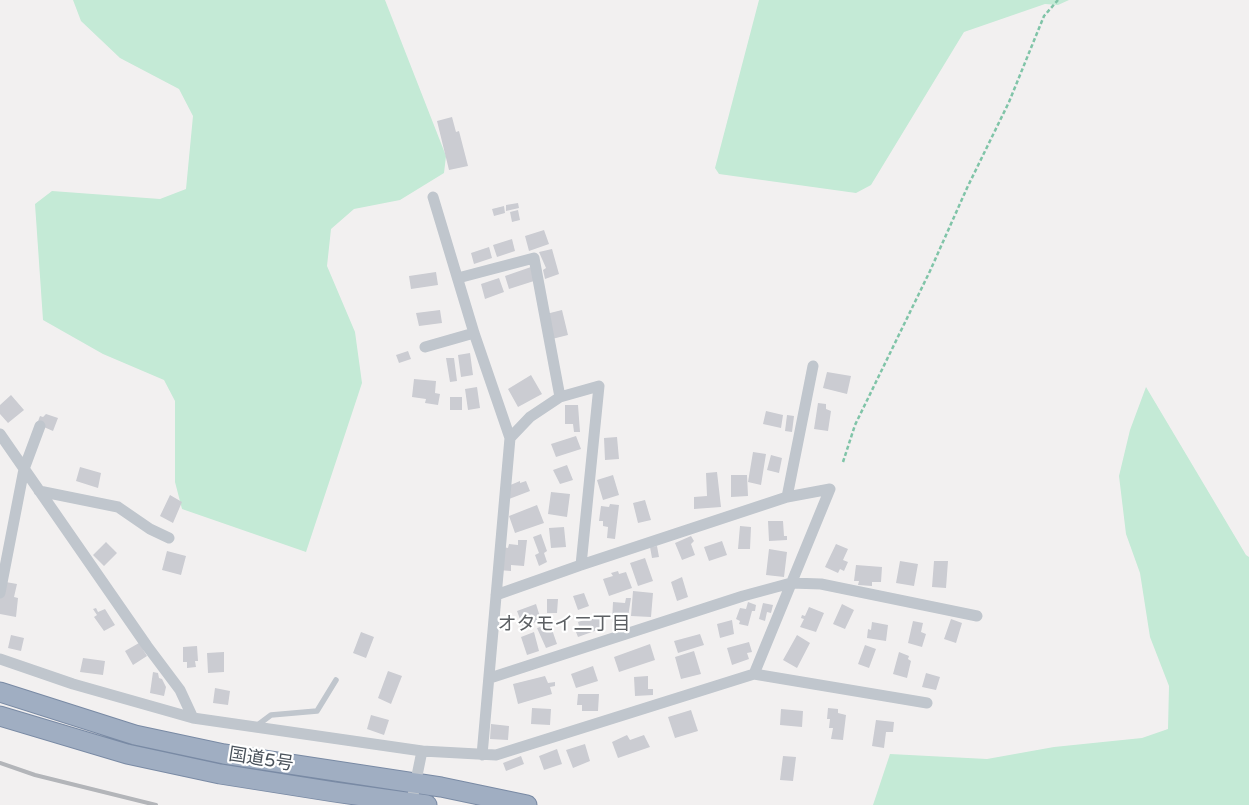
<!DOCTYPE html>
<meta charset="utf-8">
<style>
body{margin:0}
canvas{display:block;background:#f2f0f0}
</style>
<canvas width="1249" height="805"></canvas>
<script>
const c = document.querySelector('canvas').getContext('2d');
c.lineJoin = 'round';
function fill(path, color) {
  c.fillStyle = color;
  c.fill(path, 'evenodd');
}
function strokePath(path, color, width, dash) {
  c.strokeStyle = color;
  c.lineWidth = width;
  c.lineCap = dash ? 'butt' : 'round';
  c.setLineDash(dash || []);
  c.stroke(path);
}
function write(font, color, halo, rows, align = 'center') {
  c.font = font + ' "Varela Round","Noto Sans JP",sans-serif';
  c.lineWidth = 4.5;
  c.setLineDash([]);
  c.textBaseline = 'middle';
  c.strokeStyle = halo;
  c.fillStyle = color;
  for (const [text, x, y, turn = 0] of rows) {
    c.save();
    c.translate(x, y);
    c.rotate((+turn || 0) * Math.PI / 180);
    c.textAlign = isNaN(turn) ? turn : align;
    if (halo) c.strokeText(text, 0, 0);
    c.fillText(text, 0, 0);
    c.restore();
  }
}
fill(new Path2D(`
 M 73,0 L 385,0 L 446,156 L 444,173 L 400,200 L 354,209 L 331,229 L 327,266 L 355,332 L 362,383 L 306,552 L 182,509 L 175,482 L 175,401 L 164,380 L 103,354 L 43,320 L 35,204 L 52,191 L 160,199 L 186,189 L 193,116 L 179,89 L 120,58 L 81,21 Z
 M 759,0 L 1069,0 L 1058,5 L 1045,4 L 964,32 L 871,185 L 856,193 L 719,174 L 715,168 Z
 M 1146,387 L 1246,555 L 1249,557 L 1249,805 L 873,805 L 890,754 L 987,759 L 1054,747 L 1142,738 L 1168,729 L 1169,686 L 1150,637 L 1140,573 L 1126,534 L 1119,476 L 1130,430 Z`), '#c4ead6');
fill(new Path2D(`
 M 452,117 L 456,132 L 459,131 L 468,166 L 449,170 L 437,121 Z
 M 518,203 L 519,208 L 506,211 L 506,205 Z
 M 504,206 L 505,213 L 494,216 L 492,209 Z
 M 518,210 L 520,220 L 512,222 L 510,212 Z
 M 544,230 L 549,244 L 529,251 L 525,236 Z
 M 512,239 L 515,251 L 497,257 L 493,245 Z
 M 489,247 L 492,258 L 474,264 L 471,253 Z
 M 552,249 L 559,274 L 545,279 L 543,270 L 546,268 L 539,252 Z
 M 531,267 L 534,281 L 509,289 L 505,276 Z
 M 436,272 L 438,285 L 411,289 L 409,276 Z
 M 499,278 L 504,292 L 485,299 L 481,284 Z
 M 440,310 L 442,323 L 419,326 L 416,313 Z
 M 562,310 L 568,335 L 548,340 L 542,315 Z
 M 408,351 L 411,359 L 399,363 L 396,355 Z
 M 470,353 L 473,375 L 461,377 L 458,355 Z
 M 446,358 L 454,358 L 457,381 L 450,382 Z
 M 827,372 L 851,376 L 847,394 L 823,388 Z
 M 531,375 L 542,394 L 518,407 L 508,389 Z
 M 414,379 L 436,381 L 435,393 L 440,394 L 438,405 L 425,403 L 426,399 L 412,397 Z
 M 477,387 L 480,408 L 468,410 L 465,389 Z
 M 11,395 L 24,410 L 8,423 L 0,414 L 0,405 Z
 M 450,397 L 462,397 L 462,410 L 450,410 Z
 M 818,403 L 826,404 L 826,409 L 831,411 L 828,431 L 814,429 Z
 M 565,405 L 578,405 L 580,432 L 574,432 L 573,424 L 565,424 Z
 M 766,411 L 783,415 L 781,428 L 763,424 Z
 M 46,414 L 58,418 L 53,431 L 37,424 L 40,416 L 43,417 Z
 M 787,415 L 794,416 L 792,432 L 785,431 Z
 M 576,436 L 581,449 L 556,457 L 551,444 Z
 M 617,437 L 619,459 L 605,460 L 604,438 Z
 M 753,452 L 766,454 L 761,485 L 748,482 Z
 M 771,455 L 782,458 L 779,473 L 767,470 Z
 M 567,465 L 573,480 L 560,484 L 553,470 Z
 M 80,467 L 101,473 L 98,488 L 76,481 Z
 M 717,472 L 721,507 L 694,509 L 694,497 L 707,496 L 706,473 Z
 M 613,475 L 619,495 L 603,500 L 597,480 Z
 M 731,475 L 747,475 L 748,496 L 731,497 Z
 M 520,481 L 520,483 L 526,481 L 530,491 L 509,499 L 508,486 Z
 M 551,492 L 570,494 L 567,517 L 548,514 Z
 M 170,495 L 182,502 L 173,523 L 160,516 Z
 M 645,500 L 651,520 L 638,523 L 633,503 Z
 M 610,504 L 619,505 L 615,539 L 607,538 L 608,527 L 603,526 L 603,521 L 599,521 L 601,506 L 609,507 Z
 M 537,505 L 544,523 L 515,533 L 509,516 Z
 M 768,521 L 783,521 L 784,536 L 787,536 L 787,540 L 769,541 Z
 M 740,526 L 751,527 L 750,549 L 738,549 Z
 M 564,527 L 566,547 L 551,548 L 549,528 Z
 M 541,534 L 547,551 L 544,553 L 547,562 L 539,566 L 535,555 L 539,553 L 533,537 Z
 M 691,536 L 694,541 L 691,544 L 695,555 L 682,560 L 675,543 Z
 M 518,540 L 527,540 L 524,566 L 511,565 L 511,571 L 498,570 L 503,547 L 508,548 L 509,544 L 518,545 Z
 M 722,541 L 727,555 L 709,561 L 704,547 Z
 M 106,542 L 117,553 L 104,566 L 93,555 Z
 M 836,544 L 848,549 L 843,560 L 848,562 L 844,571 L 840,569 L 838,573 L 825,567 Z
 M 657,546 L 659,557 L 652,558 L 650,547 Z
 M 769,549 L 787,552 L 784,577 L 766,575 Z
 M 167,551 L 186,556 L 181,575 L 162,570 Z
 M 645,558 L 653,581 L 638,586 L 630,563 Z
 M 900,561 L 918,564 L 914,586 L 896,583 Z
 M 934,561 L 948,561 L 946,588 L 932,587 Z
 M 856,565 L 882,567 L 881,582 L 872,582 L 872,586 L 858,585 L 859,581 L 854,581 Z
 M 618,571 L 619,574 L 626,572 L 632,588 L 609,596 L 603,579 L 613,576 L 611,573 Z
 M 682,577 L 688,597 L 677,601 L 671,582 Z
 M 0,581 L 17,584 L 14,597 L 18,598 L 16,617 L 0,614 Z
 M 633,591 L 653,593 L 651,617 L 631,616 Z
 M 584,593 L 589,606 L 578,610 L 573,596 Z
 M 626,598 L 631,598 L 627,623 L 612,622 L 613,602 L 625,603 Z
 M 547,599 L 558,599 L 557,613 L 547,613 Z
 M 748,602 L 756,605 L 755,611 L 752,611 L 748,626 L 739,624 L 740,621 L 736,619 L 740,608 L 746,609 Z
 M 763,603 L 773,605 L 771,613 L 767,612 L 765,621 L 759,619 Z
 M 536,604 L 541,620 L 523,627 L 517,611 Z
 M 842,604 L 854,610 L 845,629 L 833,624 Z
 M 809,607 L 824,613 L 816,632 L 800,627 L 804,619 L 801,618 L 802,615 L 805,616 Z
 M 96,608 L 98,612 L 105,609 L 115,625 L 104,631 L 94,617 L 97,615 L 93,609 Z
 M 599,615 L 603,628 L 578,637 L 574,627 L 579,626 L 578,622 Z
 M 951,619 L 962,623 L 956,643 L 944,639 Z
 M 732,620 L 734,634 L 720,638 L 717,624 Z
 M 913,621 L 923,623 L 921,632 L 926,634 L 922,647 L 908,643 Z
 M 872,622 L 888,625 L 886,641 L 867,638 L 868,629 L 871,630 Z
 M 550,624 L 557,644 L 546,648 L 537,628 Z
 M 361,632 L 374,637 L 366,658 L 353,653 Z
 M 534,632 L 539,651 L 527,655 L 521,637 Z
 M 700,634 L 704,645 L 678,653 L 674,641 Z
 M 11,635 L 24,638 L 21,651 L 8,648 Z
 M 797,635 L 810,643 L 797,668 L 783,660 Z
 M 749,642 L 752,652 L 747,653 L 749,659 L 732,665 L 727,648 Z
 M 139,643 L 147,656 L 133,665 L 125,651 Z
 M 650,644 L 655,660 L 619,672 L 614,657 Z
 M 865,645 L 876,649 L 869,668 L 858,664 Z
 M 197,646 L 198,661 L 195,661 L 196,667 L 187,668 L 187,662 L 183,662 L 183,647 Z
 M 694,651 L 701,674 L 681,679 L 675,657 Z
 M 224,652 L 224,672 L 208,673 L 207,653 Z
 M 899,652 L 909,656 L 908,659 L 911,661 L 907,678 L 893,674 Z
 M 83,658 L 105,661 L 103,675 L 80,672 Z
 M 593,666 L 598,681 L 576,688 L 571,674 Z
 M 388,671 L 402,676 L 391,704 L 378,698 Z
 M 153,672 L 158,673 L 159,678 L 162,679 L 166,687 L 164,696 L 150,693 Z
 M 926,673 L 940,677 L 936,690 L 922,687 Z
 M 545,676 L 548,683 L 555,682 L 555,686 L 550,687 L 552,694 L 518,704 L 513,684 Z
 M 648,676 L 648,689 L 653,689 L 653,695 L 635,696 L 634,677 Z
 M 215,688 L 230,691 L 228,705 L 213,703 Z
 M 578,694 L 599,694 L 598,711 L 582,711 L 582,705 L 577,705 Z
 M 532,708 L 551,709 L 550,725 L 531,724 Z
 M 828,708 L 838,709 L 838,713 L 846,715 L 843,740 L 831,739 L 833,728 L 829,728 L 830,719 L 827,719 Z
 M 781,709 L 803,711 L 802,727 L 780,725 Z
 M 691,710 L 698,731 L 675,738 L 668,717 Z
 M 371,715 L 389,720 L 384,735 L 367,729 Z
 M 876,720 L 894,722 L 893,732 L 886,732 L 884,748 L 872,746 Z
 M 491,724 L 509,726 L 508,740 L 490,739 Z
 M 627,735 L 630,740 L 644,735 L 650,747 L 618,758 L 612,742 Z
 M 585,744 L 590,761 L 573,768 L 566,750 Z
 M 557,749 L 562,764 L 544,770 L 539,756 Z
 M 521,756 L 524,764 L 506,771 L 503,763 Z
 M 783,756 L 796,757 L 793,781 L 780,780 Z`), '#cbccd2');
const trunk = new Path2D(`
 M 0,692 L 135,735 L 224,754 L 441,787 L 527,805
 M 0,716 L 127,754 L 220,774 L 334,792 L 427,805`);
strokePath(trunk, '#798aa4', 21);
strokePath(new Path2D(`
 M 843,462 L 855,425 L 930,271 L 967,188 L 1009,102 L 1044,16 L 1058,0`), '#80c4a8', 2.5, [4, 2.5]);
strokePath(new Path2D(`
 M 255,727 L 271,715 L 317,711 L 336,680`), '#c0c6cd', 5.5);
strokePath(new Path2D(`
 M 433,197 L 474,333 L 510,438 L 482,755
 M 458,278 L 534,258 L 560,397
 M 425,347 L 474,333
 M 0,434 L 147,646 L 180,690 L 193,718
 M 510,438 L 530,417 L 560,397 L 599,386 L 581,565
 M 39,491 L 118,507 L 150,529 L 169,538
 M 787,497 L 813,366
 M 0,593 L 24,469 L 40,426
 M 0,659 L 73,684 L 193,718 L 422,751 L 496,755 L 754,674 L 830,489 L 787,497 L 581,565 L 496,595
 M 754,674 L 927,703
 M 490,678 L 743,596 L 791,583 L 821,584 L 977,616
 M 411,805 L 422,751`), '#c0c6cd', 11);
strokePath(trunk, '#a0aec2', 19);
strokePath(new Path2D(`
 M 0,763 L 35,775 L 156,805`), '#b3b5b9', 4);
write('18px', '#4a525b', '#fff', [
 ["国道5号",261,760,9]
]);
write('19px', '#5d6064', '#fff', [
 ["オタモイ二丁目",564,625]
]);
</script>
